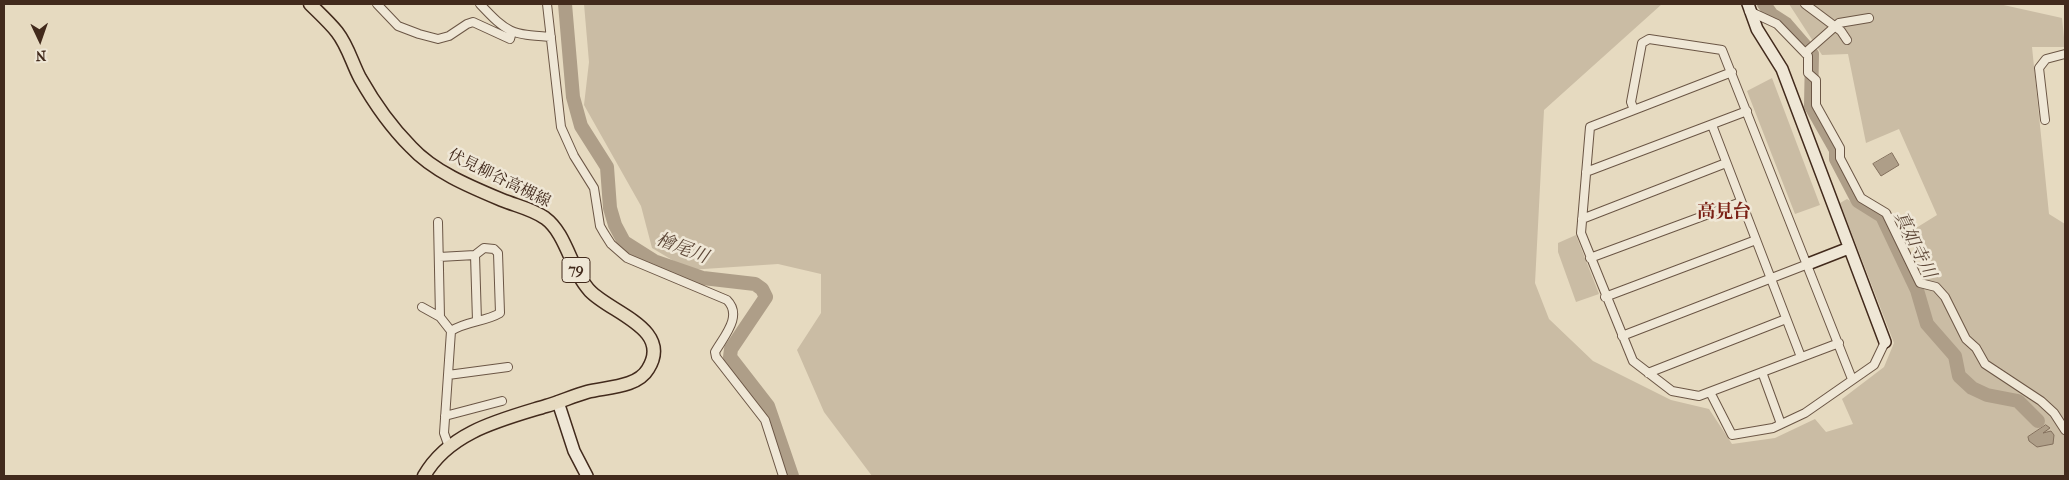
<!DOCTYPE html>
<meta charset="utf-8">
<style>
body{margin:0}
#map{position:relative;width:2069px;height:480px;overflow:hidden;background:#e6dac0;font-family:"IM FELL French Canon",serif}
canvas{display:block}
.frame{position:absolute;inset:0;border:5px solid #422a1c;pointer-events:none}
.north{position:absolute;left:15px;top:15px;width:50px;height:50px;-webkit-text-stroke:4px #efe7d6;paint-order:stroke;rotate:177deg;font-size:14px;font-weight:700;line-height:20px;text-align:center;color:#422a1c}
.north::after{content:'';display:block;margin:auto;width:18px;height:22px;background:#422a1c;clip-path:polygon(50% 0,100% 100%,50% 72%,0 100%)}
</style>
<div id="map">
<canvas width="2069" height="480"></canvas>
<div class="frame"></div>
<div class="north">N</div>
</div>
<script>
const c = document.querySelector('canvas').getContext('2d');
c.lineJoin = 'round';
function fill(path, color) {
  c.fillStyle = color;
  c.fill(path, 'evenodd');
}
function strokePath(path, color, width, dash) {
  c.strokeStyle = color;
  c.lineWidth = width;
  c.lineCap = dash ? 'butt' : 'round';
  c.setLineDash(dash || []);
  c.stroke(path);
}
function write(font, color, halo, rows, align = 'center') {
  c.font = font + ' "IM FELL French Canon","Noto Serif JP",serif';
  c.lineWidth = 5;
  c.setLineDash([]);
  c.textBaseline = 'middle';
  c.strokeStyle = halo;
  c.fillStyle = color;
  for (const [text, x, y, turn = 0] of rows) {
    c.save();
    c.translate(x, y);
    c.rotate((+turn || 0) * Math.PI / 180);
    c.textAlign = isNaN(turn) ? turn : align;
    if (halo) c.strokeText(text, 0, 0);
    c.fillText(text, 0, 0);
    c.restore();
  }
}
fill(new Path2D(`
 M 584,4 L 1662,4 L 1544,110 L 1535,283 L 1549,319 L 1593,361 L 1671,400 L 1709,409 L 1732,444 L 1775,438 L 1815,419 L 1826,432 L 1853,424 L 1842,399 L 1884,367 L 1894,343 L 1840,203 L 1847,199 L 1880,219 L 1908,279 L 1933,268 L 1916,228 L 1937,215 L 1899,129 L 1866,143 L 1848,54 L 1822,55 L 1789,4 L 1999,4 L 2062,18 L 2065,47 L 2032,47 L 2049,214 L 2065,224 L 2065,476 L 872,476 L 824,412 L 797,350 L 821,313 L 821,274 L 778,264 L 689,270 L 652,248 L 641,206 L 584,105 L 589,62 Z
 M 1772,78 L 1820,205 L 1795,214 L 1747,91 Z
 M 1576,235 L 1599,294 L 1576,302 L 1558,252 L 1558,243 Z`), '#cabca4');
const water = new Path2D(`
 M 1892,153 L 1899,165 L 1881,176 L 1873,164 Z
 M 2046,425 L 2050,428 L 2043,433 L 2051,431 L 2054,435 L 2053,444 L 2037,447 L 2029,441 L 2028,437 Z`);
fill(water, '#ae9e88');
strokePath(water, '#83705d', 1);
strokePath(new Path2D(`
 M 565,4 L 573,97 L 581,126 L 607,167 L 610,208 L 615,225 L 624,242 L 654,261 L 703,278 L 755,284 L 762,289 L 766,297 L 731,349 L 730,357 L 768,406 L 792,476
 M 1764,4 L 1772,15 L 1786,24 L 1812,54 L 1811,106 L 1836,150 L 1836,159 L 1858,201 L 1882,216 L 1917,290 L 1927,324 L 1955,356 L 1959,376 L 1972,388 L 1987,395 L 2018,401 L 2038,421`), '#ae9e88', 14);
const street = new Path2D(`
 M 377,4 L 398,26 L 419,34 L 438,39 L 449,36 L 467,24 L 473,22 L 510,39 L 512,32
 M 480,4 C 508,34 511,34 551,37
 M 547,4 L 561,127 L 574,156 L 594,188 L 600,226 L 604,233 L 611,244 L 627,258 L 727,300 C 743,316 724,336 715,352 L 716,357 L 765,420 L 783,476
 M 1805,4 L 1841,31 L 1847,40
 M 1749,11 L 1777,24 L 1808,56 L 1808,73 L 1816,80 L 1816,105 L 1840,148 L 1840,158 L 1861,198 L 1886,213 L 1920,283 L 1936,287 L 1945,297 L 1966,339 L 1976,348 L 1985,364 L 2041,401 L 2054,413 L 2065,430
 M 1805,53 L 1839,23 L 1869,18
 M 1732,72 L 1590,127 L 1581,233 L 1633,361 L 1672,391 L 1699,396 L 1839,343
 M 1634,110 L 1631,102 L 1642,43 L 1649,39 L 1722,50 L 1852,379
 M 2045,120 L 2039,68 L 2046,59 L 2065,54
 M 1712,125 L 1801,357
 M 1586,172 L 1747,111
 M 1582,219 L 1726,163
 M 438,222 L 440,317
 M 475,255 L 477,321
 M 439,257 L 475,255 L 484,248 L 494,249 L 498,253 L 500,313 C 485,322 466,321 451,331
 M 1590,258 L 1741,202
 M 1605,297 L 1756,240
 M 422,307 L 440,317 L 451,331 L 444,433 L 449,447
 M 1622,336 L 1808,264
 M 1762,372 L 1781,424
 M 1648,373 L 1786,319
 M 448,375 L 508,367
 M 1710,392 L 1732,435 L 1773,428 L 1805,413 L 1874,365 L 1885,342
 M 445,416 L 502,401`);
const secondary = new Path2D(`
 M 1748,4 L 1757,29 L 1782,69 L 1885,342
 M 1808,264 L 1849,248
 M 558,402 L 574,451 L 587,476`);
const primary = new Path2D(`
 M 310,4 C 319,13 329,22 337,32 C 348,46 352,63 360,78 C 373,101 392,128 411,147 C 434,172 471,187 502,200 C 517,206 532,209 545,218 C 567,234 571,271 590,291 C 611,313 673,329 648,369 C 637,388 605,387 587,392 C 573,396 560,402 546,406 C 500,420 449,432 424,476`);
strokePath(street, '#6b5645', 10);
strokePath(secondary, '#422a1c', 14);
strokePath(primary, '#422a1c', 15);
strokePath(street, '#efe7d6', 8);
strokePath(secondary, '#efe7d6', 11);
strokePath(primary, '#e6dac0', 12);
for (const [x, y, w] of [
 [576,270,28]
]) {
  const box = new Path2D();
  box.roundRect(x - w / 2, y - 12.5, w, 25, 4);
  c.fillStyle = '#efe7d6';
  c.fill(box);
  strokePath(box, '#422a1c', 1);
}
write('bold 15px', '#422a1c', null, [
 ["79",576,270]
]);
write('16px', '#422a1c', '#efe7d6', [
 ["伏見柳谷高槻線",499,179,26]
]);
write('bold 18px', '#7a1f14', '#efe7d6', [
 ["高見台",1724,213]
]);
write('italic 18px', '#5d4737', '#efe7d6', [
 ["真如寺川",1914,245,64],
 ["檜尾川",682,249,21]
]);
</script>
